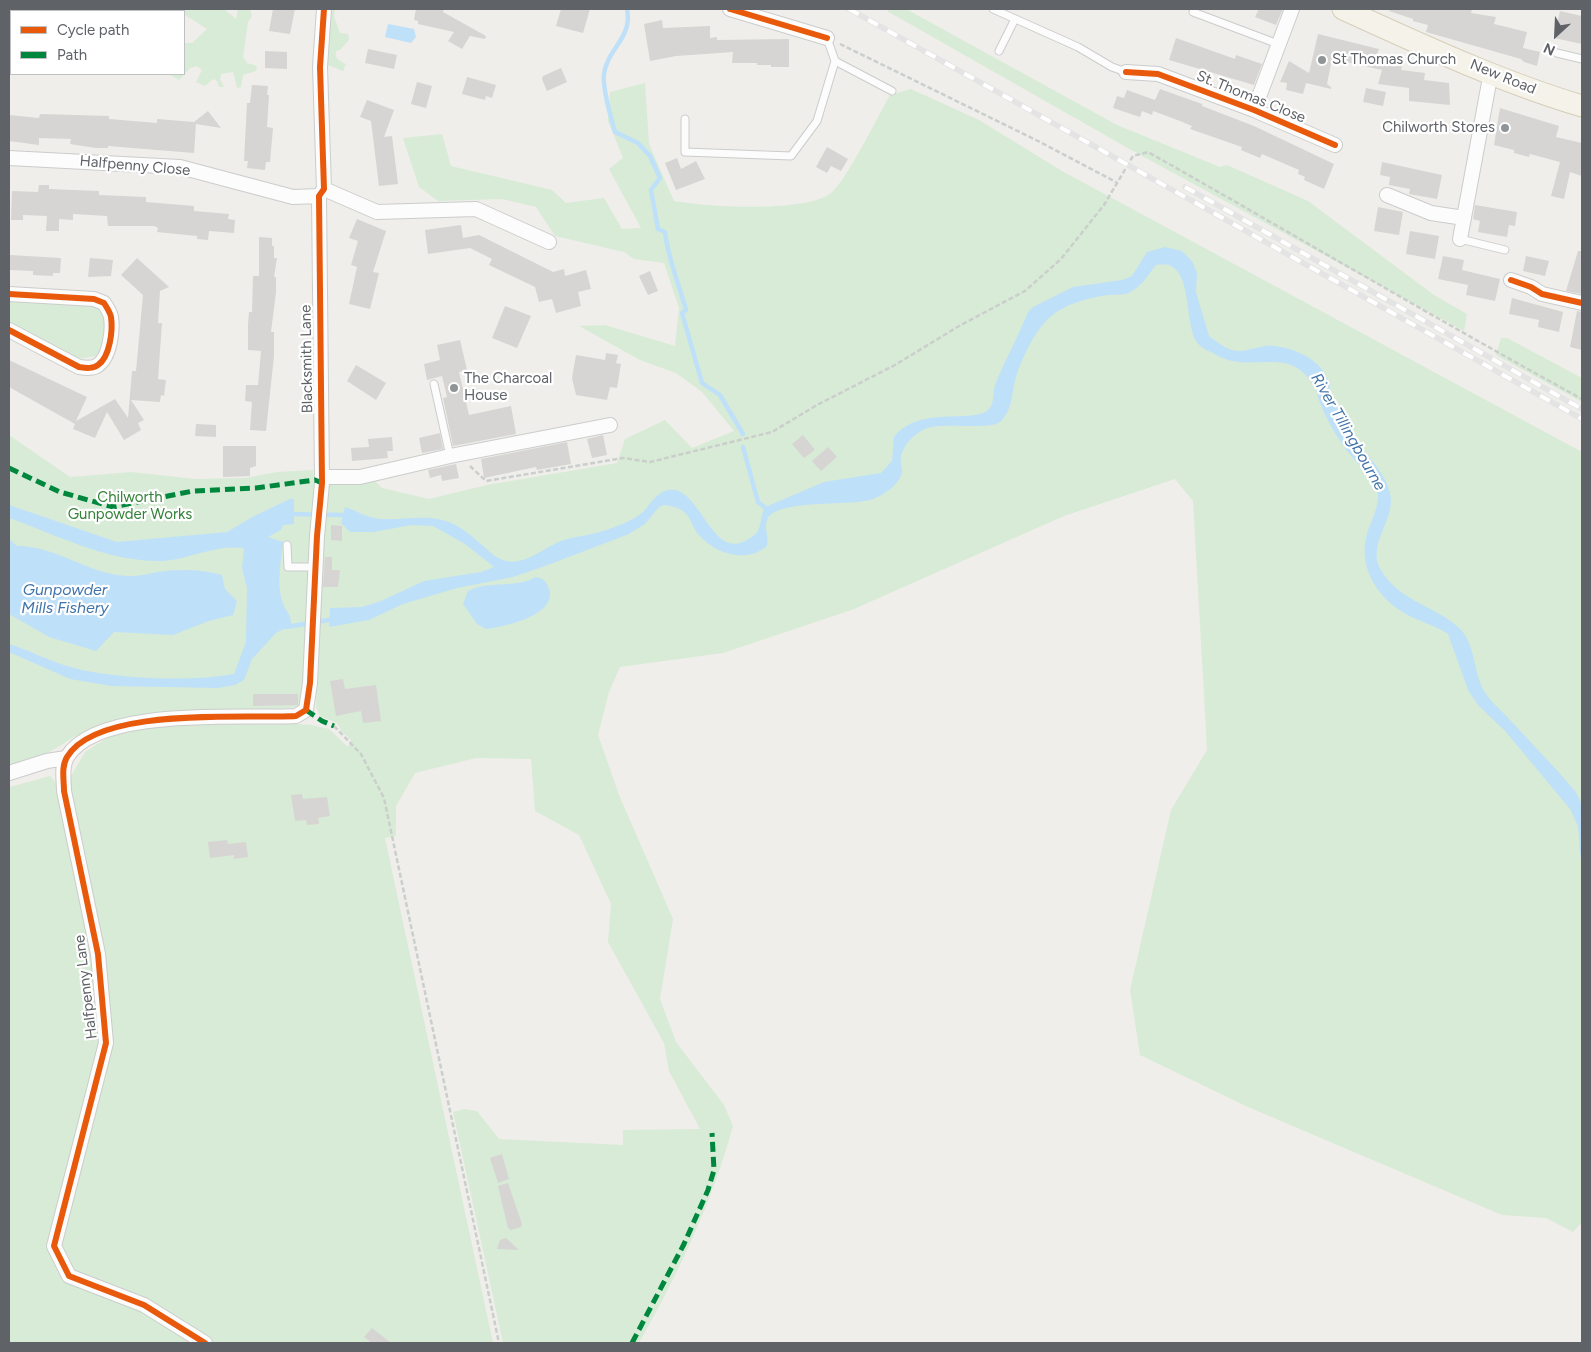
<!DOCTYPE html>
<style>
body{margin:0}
#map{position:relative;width:1591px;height:1352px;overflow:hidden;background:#efeeea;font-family:Figtree,sans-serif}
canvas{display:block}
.frame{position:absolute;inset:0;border:10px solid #5f6368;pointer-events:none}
.legend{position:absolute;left:10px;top:10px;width:175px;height:65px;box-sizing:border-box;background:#fff;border:1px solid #bfc1c3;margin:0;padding:6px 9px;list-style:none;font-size:15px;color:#5f6368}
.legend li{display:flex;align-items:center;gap:10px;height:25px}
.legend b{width:25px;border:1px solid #bfc1c3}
.north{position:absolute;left:1531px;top:10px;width:50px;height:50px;-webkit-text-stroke:4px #fff;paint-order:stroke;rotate:205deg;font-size:14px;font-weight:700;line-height:20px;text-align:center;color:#5f6368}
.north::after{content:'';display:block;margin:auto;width:18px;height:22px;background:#5f6368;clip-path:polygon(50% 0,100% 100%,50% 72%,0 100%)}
</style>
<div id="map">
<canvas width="1591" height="1352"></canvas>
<div class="frame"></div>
<ul class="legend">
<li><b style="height:6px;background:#e8590c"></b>Cycle path</li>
<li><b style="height:6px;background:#00873e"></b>Path</li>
</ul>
<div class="north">N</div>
</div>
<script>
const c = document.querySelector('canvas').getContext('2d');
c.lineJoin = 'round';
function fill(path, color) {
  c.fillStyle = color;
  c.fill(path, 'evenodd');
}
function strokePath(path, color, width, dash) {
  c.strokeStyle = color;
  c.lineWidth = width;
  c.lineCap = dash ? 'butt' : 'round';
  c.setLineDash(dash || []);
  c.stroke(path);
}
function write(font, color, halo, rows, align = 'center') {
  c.font = font + ' Figtree,sans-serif';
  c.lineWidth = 4.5;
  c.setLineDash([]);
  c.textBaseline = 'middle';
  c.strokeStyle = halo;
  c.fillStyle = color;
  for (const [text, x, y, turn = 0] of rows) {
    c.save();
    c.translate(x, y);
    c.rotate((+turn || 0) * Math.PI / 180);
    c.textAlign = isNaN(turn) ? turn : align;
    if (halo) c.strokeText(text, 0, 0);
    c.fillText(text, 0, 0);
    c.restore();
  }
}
fill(new Path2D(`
 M 224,9 L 236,19 L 238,9 L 250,9 L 252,16 L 248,22 L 243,57 L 247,63 L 257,66 L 256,71 L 243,75 L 241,87 L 237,88 L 233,72 L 221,74 L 220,79 L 224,87 L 219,87 L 217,81 L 213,79 L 205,86 L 196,82 L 202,70 L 197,66 L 190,68 L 179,80 L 169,74 L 184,74 L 184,43 L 192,43 L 207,29 L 185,15 L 183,10 Z
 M 322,9 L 335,9 L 334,16 L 340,33 L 348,34 L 349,40 L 340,50 L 336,51 C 334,59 340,61 346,64 L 343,71 L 325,64 Z
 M 889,9 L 906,9 L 1117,125 L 1220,167 L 1227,165 L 1308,201 L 1434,295 L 1467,314 L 1464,331 L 1133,151 L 887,11 Z
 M 645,83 L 649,144 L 674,201 C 706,207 806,213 831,193 C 847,180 878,116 890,95 L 911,89 L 979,120 L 1062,171 L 1582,452 L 1582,1222 L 1573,1232 L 1546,1218 L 1502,1215 L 1248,1107 L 1140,1055 L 1130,990 L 1171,810 L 1207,750 L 1193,501 L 1175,479 L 1064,516 L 854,609 L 723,653 L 620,667 L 609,692 L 598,735 L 619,795 L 673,919 L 660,999 L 676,1042 L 724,1105 L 733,1126 C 711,1205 679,1272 639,1343 L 503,1343 L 453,1112 L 465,1109 L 477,1111 L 499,1139 L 623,1145 L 623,1130 L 700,1129 L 669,1071 L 664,1043 L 608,942 L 611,904 L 579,835 L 535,811 L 531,759 L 476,758 L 415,773 L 396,806 L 396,836 L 385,838 L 493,1343 L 9,1343 L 9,783 L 10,787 L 50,776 L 58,785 L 71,776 L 85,752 L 110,736 L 142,728 L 189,722 L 242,720 L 311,725 L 329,729 L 348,747 L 351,740 L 342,732 L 337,723 L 320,716 L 316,707 L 326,483 L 373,479 L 382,488 L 429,499 L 487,485 L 617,463 L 625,439 L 665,420 L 692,448 L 734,431 L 702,392 L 676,373 L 640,360 L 579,326 L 605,325 L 675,346 L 679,308 L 664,263 L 634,259 L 624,252 L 555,236 L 536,207 L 502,199 L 438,201 L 419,187 L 403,138 L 442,134 L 451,166 L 552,190 L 566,203 L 604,198 L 622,229 L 641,228 L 609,169 L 623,158 L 608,121 L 610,92 Z
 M 9,301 L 95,305 C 111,321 109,338 96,356 L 78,359 L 9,322 Z
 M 1501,338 L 1507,338 L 1582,378 L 1582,402 L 1496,355 Z
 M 9,435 L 70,477 L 131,472 L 196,479 L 245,478 L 277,472 L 313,470 C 319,545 309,628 300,703 L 298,707 L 112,724 L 74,737 L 45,755 L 18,762 L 9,767 Z`), '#d8ebd6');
fill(new Path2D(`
 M 388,24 L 414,29 L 416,37 L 411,43 L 385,37 Z
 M 1165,247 L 1182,251 L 1192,261 L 1197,273 L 1196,292 L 1209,336 C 1216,341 1224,348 1232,350 C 1244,353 1253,348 1265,346 C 1282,344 1309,354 1320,367 C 1329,376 1329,389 1334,401 C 1338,411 1344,422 1349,431 C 1362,451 1391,476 1391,501 C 1391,524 1367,547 1381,570 C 1400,603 1439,606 1462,631 C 1475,646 1474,673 1484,691 C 1490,701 1501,710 1509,719 C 1531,743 1554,766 1575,791 L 1582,804 L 1582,875 L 1578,826 L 1570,809 L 1506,732 L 1478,705 L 1468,690 L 1448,634 C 1433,624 1416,621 1401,611 C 1375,595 1358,564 1367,534 C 1372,518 1381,505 1377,487 C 1374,476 1356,463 1348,452 C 1337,437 1327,421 1320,403 C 1318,398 1317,391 1314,386 C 1292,348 1259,369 1228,360 C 1222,358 1216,355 1211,352 C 1206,350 1199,346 1196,341 C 1183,317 1194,257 1156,265 C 1148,275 1142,286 1130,292 C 1124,296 1115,294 1108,295 C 1087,298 1064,304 1049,318 C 1035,331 1023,356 1017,374 C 1011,390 1014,407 1002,420 C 993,432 945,421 925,429 C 914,434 904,444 901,456 C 900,462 902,467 902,472 C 900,484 884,495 873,499 C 853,507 775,498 767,520 C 764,527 769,538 767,546 C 746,564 715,554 698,534 C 692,527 691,517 683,511 C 678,507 670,506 664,505 L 659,507 L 645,524 L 629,534 L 545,566 L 513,577 L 457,588 L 403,604 L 369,620 L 329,627 L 330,608 L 362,607 L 381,601 L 424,581 L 481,572 L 494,567 L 465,544 L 433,526 L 411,525 L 374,532 L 350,532 L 341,523 L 345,507 C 355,510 364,516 374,518 C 396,522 419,514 442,520 C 464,525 478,543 495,556 C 518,572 539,550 561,541 C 576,536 593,535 609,529 C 620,525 634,520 643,512 C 651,504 655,493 668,490 C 699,484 710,556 743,542 C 749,539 754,536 758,531 C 761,525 761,516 764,509 L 770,505 L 824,482 L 881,473 L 892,461 L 894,437 C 919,405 971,424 988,410 C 995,404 992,394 995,385 C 1005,360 1018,337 1028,312 L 1033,307 L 1073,287 L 1122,280 L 1132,276 L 1147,252 Z
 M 290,499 L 294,499 L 294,524 L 283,525 L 281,530 L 268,537 L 283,542 C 281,561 276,585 283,603 C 286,613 291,612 291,625 L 276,633 L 252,659 L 244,680 L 235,685 L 218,688 L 111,686 L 70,679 L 9,652 L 9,644 C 31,651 51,662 74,668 C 116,679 191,682 234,674 L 246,642 L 247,588 L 242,568 L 244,548 C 212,544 188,561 158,561 C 106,561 57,535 9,518 L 9,505 L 117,542 L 227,532 L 254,516 Z
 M 9,539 L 17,546 C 57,546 88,574 127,576 C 136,577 148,574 157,572 C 178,569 201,569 222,575 L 225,589 L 237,601 L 233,615 L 209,621 L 173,635 L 114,632 L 96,651 L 49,637 L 9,614 Z
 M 536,577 C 543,578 547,582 549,589 C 558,615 504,627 486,629 L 477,624 L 463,604 L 468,591 C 489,580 515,589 536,577 Z`), '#bfe0f9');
strokePath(new Path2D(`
 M 627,9 C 633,38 607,49 604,74 C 602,88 611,118 615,132 L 638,143 L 650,156 L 660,178 L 651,190 L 658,229 L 665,232 C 668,259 679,284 686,310 L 682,313 L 702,383 L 720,395 L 743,434
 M 743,447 L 758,502 L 767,509
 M 288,514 L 342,515 L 347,517
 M 286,627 L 335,619`), '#bfe0f9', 4.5);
fill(new Path2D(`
 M 273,9 L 295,9 L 290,34 L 269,31 Z
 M 416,9 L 444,9 L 443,12 L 486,36 L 485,39 L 470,36 L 462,49 L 448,41 L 454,32 L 418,24 L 418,21 L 414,20 Z
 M 561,9 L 590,9 L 583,33 L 556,26 Z
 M 1259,9 L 1283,9 L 1276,25 L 1255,17 Z
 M 1390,9 L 1472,9 L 1471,13 L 1496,17 L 1494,24 L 1527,32 L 1523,48 L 1540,52 L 1537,66 L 1524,62 L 1521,59 L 1426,32 L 1428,25 L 1413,21 L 1413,19 L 1389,11 Z
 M 1560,11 L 1582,16 L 1582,44 L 1554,38 Z
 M 662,20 L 663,28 L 710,26 L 710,38 L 717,37 L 717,40 L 789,39 L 789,67 L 771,67 L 771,65 L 757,65 L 757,63 L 732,63 L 733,52 L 676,56 L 650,61 L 644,24 Z
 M 1318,34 L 1379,49 L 1377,54 L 1403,61 L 1401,70 L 1425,73 L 1424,80 L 1449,83 L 1450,105 L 1409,101 L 1409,88 L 1378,84 L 1382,70 L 1332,59 L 1327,84 L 1331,87 L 1331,89 L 1306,83 L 1303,94 L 1286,90 L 1287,83 L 1280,82 L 1289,61 L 1309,73 Z
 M 1176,38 L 1235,59 L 1236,55 L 1262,64 L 1254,85 L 1169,60 Z
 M 368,49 L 397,55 L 394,69 L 365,63 Z
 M 265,51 L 287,52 L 287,69 L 265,68 Z
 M 561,68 L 567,82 L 547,91 L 542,79 L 543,76 Z
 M 467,77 L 496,85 L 492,98 L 486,96 L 485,100 L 462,94 Z
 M 417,82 L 432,86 L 426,108 L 411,104 Z
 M 252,85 L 268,86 L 267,95 L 269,95 L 267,127 L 273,128 L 270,162 L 266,162 L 265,170 L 247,168 L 248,161 L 244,161 L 247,103 L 250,103 Z
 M 1366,88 L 1386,92 L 1383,106 L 1363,102 Z
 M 1160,89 L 1202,104 L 1202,106 L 1254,126 L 1334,164 L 1324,189 L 1304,180 L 1305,177 L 1298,174 L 1299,170 L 1262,154 L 1260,158 L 1241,150 L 1242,147 L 1190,129 L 1192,126 L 1180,121 L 1153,111 L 1152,115 L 1142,111 L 1140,117 L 1113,108 L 1117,96 L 1124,98 L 1127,90 L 1155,100 Z
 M 367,100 L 394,110 L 384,137 L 392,136 L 398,184 L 379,186 L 371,121 L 360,117 Z
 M 1500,108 L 1559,126 L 1556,137 L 1582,143 L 1582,176 L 1570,172 L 1564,199 L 1551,196 L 1560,162 L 1530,154 L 1529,157 L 1514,153 L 1514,150 L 1494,145 Z
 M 208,111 L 221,128 L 196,124 L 194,153 L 108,146 L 108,148 L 96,148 L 70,144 L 71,139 L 39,138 L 39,145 L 9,141 L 9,115 L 39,118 L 40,114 L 109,116 L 109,119 L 157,123 L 157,119 L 194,122 Z
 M 827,147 L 848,159 L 841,171 L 831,166 L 827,173 L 816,167 Z
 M 677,158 L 681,169 L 696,161 L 705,179 L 676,190 L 665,163 Z
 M 1382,162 L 1442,175 L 1437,199 L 1409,194 L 1410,189 L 1389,185 L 1390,177 L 1380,175 Z
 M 39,185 L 49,185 L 49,189 L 99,191 L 99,195 L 146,197 L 146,202 L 194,206 L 194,211 L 229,214 L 228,219 L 235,220 L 234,233 L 209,231 L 208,240 L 197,239 L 197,236 L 157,232 L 158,228 L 154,226 L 108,226 L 107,216 L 73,214 L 73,220 L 59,219 L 59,231 L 46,231 L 47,216 L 23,215 L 23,220 L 11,220 L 12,191 L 38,192 Z
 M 1475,205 L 1517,212 L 1515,226 L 1509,225 L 1507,237 L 1478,232 L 1480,221 L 1473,219 Z
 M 1378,207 L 1403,212 L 1399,235 L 1374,231 Z
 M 357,219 L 386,231 L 373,272 L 379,273 L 370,309 L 349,304 L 357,267 L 351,265 L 358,241 L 349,238 Z
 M 461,225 L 463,238 L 479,235 L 553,272 L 564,269 L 565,276 L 586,270 L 591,289 L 578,292 L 581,306 L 556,313 L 552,299 L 539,302 L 535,287 L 489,265 L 492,259 L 470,248 L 428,254 L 425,230 Z
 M 1410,231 L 1439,236 L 1435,259 L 1406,254 Z
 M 259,237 L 272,238 L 272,246 L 274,246 L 274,258 L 277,258 L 274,277 L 276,277 L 276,292 L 271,332 L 274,332 L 274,356 L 266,431 L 250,430 L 252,402 L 245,401 L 246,385 L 258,385 L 261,351 L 248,350 L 248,324 L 249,312 L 252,312 L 253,276 L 259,276 Z
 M 1578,251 L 1582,251 L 1582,294 L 1566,291 Z
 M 10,255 L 61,258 L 60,273 L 53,273 L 53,276 L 33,275 L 33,271 L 10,270 Z
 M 1443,256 L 1464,260 L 1462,270 L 1500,279 L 1495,301 L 1466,295 L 1468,285 L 1438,279 Z
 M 1526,256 L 1549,261 L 1545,276 L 1523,271 Z
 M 90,258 L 113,260 L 111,276 L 88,277 Z
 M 137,258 L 169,287 L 160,291 L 158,323 L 162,323 L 158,379 L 166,380 L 164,396 L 161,395 L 160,402 L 131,400 L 144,420 L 138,423 L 141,430 L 124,440 L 107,412 L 95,438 L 73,429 L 75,424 L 9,387 L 9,360 L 87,397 L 76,421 L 115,399 L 128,418 L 132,371 L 136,371 L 143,295 L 121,275 Z
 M 650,271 L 658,291 L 648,295 L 639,276 Z
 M 1512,298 L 1563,312 L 1559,332 L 1538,327 L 1539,320 L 1509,314 Z
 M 505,306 L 531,316 L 517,348 L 492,338 Z
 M 1577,311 L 1582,312 L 1582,350 L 1570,347 Z
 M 460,340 L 467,370 L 459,372 L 469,415 L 511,406 L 516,434 L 453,446 L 443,398 L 447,397 L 442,376 L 427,380 L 424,364 L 440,360 L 437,345 Z
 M 606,353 L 618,355 L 616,363 L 621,364 L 617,388 L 610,387 L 607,400 L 576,395 L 572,378 L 576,355 L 605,360 Z
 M 356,365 L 386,383 L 376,400 L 347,381 Z
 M 196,424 L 216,425 L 216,437 L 195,436 Z
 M 440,433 L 443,449 L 422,453 L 419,438 Z
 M 603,435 L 607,455 L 592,458 L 587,439 Z
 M 803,435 L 815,450 L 804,458 L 792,444 Z
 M 392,437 L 393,451 L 387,451 L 388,458 L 352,461 L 351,448 L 369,447 L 368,439 Z
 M 567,442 L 571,464 L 537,470 L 536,467 L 484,478 L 481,459 Z
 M 223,446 L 256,446 L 256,466 L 250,468 L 250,476 L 223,477 Z
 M 828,447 L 837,457 L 821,471 L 812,461 Z
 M 456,464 L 459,478 L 442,481 L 441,475 L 430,478 L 428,470 Z
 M 331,525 L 342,526 L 342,541 L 331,540 Z
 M 325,557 L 332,557 L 332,570 L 340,570 L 338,587 L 323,587 Z
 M 343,679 L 345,689 L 376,685 L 381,721 L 363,723 L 361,711 L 336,716 L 330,681 Z
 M 253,694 L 298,694 L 298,705 L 253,706 Z
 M 302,794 L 303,799 L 327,797 L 330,816 L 318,818 L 319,824 L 307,825 L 306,820 L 295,821 L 291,795 Z
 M 227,840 L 228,844 L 246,842 L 248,857 L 234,859 L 234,855 L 210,858 L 208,842 Z
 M 502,1154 L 509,1179 L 498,1183 L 490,1158 Z
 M 508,1183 L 522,1224 L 521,1227 L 511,1230 L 508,1228 L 498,1186 Z
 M 506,1238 L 519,1250 L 497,1249 L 500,1240 Z
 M 372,1328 L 391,1343 L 372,1343 L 364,1337 Z`), '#d6d5d3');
const service = new Path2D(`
 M 993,9 L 1078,47 L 1112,67 L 1126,72
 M 1193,12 L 1278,44
 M 999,51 L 1015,19
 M 1557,53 L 1582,59
 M 835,61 L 892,91
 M 685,119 L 685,152 L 791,156 L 817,121 L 835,61 L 827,38
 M 1460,239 L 1505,250
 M 434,384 L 450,456
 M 287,545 L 288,567 L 316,567`);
const minor = new Path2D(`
 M 730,9 L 827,38
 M 1126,72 L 1158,74 L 1254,110 L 1335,145
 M 1254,110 L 1292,9
 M 9,158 L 180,167 L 293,197 L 319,196
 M 324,189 L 377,212 L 476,209 L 549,242
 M 1387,195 L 1431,213 L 1464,218
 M 1460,239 L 1491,72
 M 1511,280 L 1531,287 L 1542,294 L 1582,303
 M 9,294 L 94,299 L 104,303 C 107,308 110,312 111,317 C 113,330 110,357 98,365 C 93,369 86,368 79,367 L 9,330
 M 322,477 L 360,477 L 450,456 L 610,425
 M 9,773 L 47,761 L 66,758
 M 205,1343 L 144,1305 L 69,1276 L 54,1246 L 106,1043 L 98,954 L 64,791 C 64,780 61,767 67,757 C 98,706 243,719 296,716 L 306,710 L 310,683 L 317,536 L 322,483 L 319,196 L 324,189 L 320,67 L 324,9`);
const primary = new Path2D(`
 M 1343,9 C 1420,44 1501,82 1582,106`);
strokePath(service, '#cbcccc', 9);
strokePath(minor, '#cbcccc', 16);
strokePath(primary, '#d7ceb8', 23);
strokePath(new Path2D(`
 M 840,44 L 1036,140 L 1116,182
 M 470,466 L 486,481 L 623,458 L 650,462 L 772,432 L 817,405 L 895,365 L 959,326 L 1025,291 L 1061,259 L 1104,205 L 1133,156 L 1148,152 C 1293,234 1436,319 1582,399
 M 334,726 L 361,754 L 384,798 L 499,1343`), '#cacfcc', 2.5, [5, 2.5]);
strokePath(service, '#fdfcfc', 7);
strokePath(minor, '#fdfcfc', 14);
strokePath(primary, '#f4f2e9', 21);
const rail = new Path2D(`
 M 849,9 L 1582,419
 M 1185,187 L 1582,409`);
strokePath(rail, '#e4e4e4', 5.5);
strokePath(rail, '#fff', 4, [11]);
strokePath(new Path2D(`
 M 9,468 L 60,492 L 113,507 L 193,491 L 256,488 L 315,480 L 322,483
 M 306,710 L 322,721 L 334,726
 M 632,1343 L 684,1244 L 708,1190 L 714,1170 L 712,1133`), '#00873e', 5, [10, 5]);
strokePath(new Path2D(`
 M 730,9 L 827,38
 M 1126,72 L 1158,74 L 1254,110 L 1335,145
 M 1511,280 L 1531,287 L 1542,294 L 1582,303
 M 9,294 L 94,299 L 104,303 C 107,308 110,312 111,317 C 113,330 110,357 98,365 C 93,369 86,368 79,367 L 9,330
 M 205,1343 L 144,1305 L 69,1276 L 54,1246 L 106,1043 L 98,954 L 64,791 C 64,780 61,767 67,757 C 98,706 243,719 296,716 L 306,710 L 310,683 L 317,536 L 322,483 L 319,196 L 324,189 L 320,67 L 324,9`), '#e8590c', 6);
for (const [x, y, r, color] of [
 [1322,60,5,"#919496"],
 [1505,128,5,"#919496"],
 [454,388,5,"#919496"]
]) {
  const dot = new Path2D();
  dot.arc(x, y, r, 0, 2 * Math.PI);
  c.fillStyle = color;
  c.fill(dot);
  strokePath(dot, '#fff', 2);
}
write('15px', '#5f6368', '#fff', [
 ["St Thomas Church",1332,60],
 ["Chilworth Stores",1495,128,"right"],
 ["The Charcoal",464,379],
 ["House",464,396]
], 'left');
write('15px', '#5f6368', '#fff', [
 ["New Road",1503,77,22],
 ["St. Thomas Close",1251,97,22],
 ["Halfpenny Close",135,166,5],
 ["Blacksmith Lane",307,359,-91],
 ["Halfpenny Lane",86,987,-97]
]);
write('15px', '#348238', '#fff', [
 ["Chilworth",130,498],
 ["Gunpowder Works",130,515]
]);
write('italic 16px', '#4174aa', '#fff', [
 ["River Tillingbourne",1348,432,60],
 ["Gunpowder",65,590],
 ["Mills Fishery",65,608]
]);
</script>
